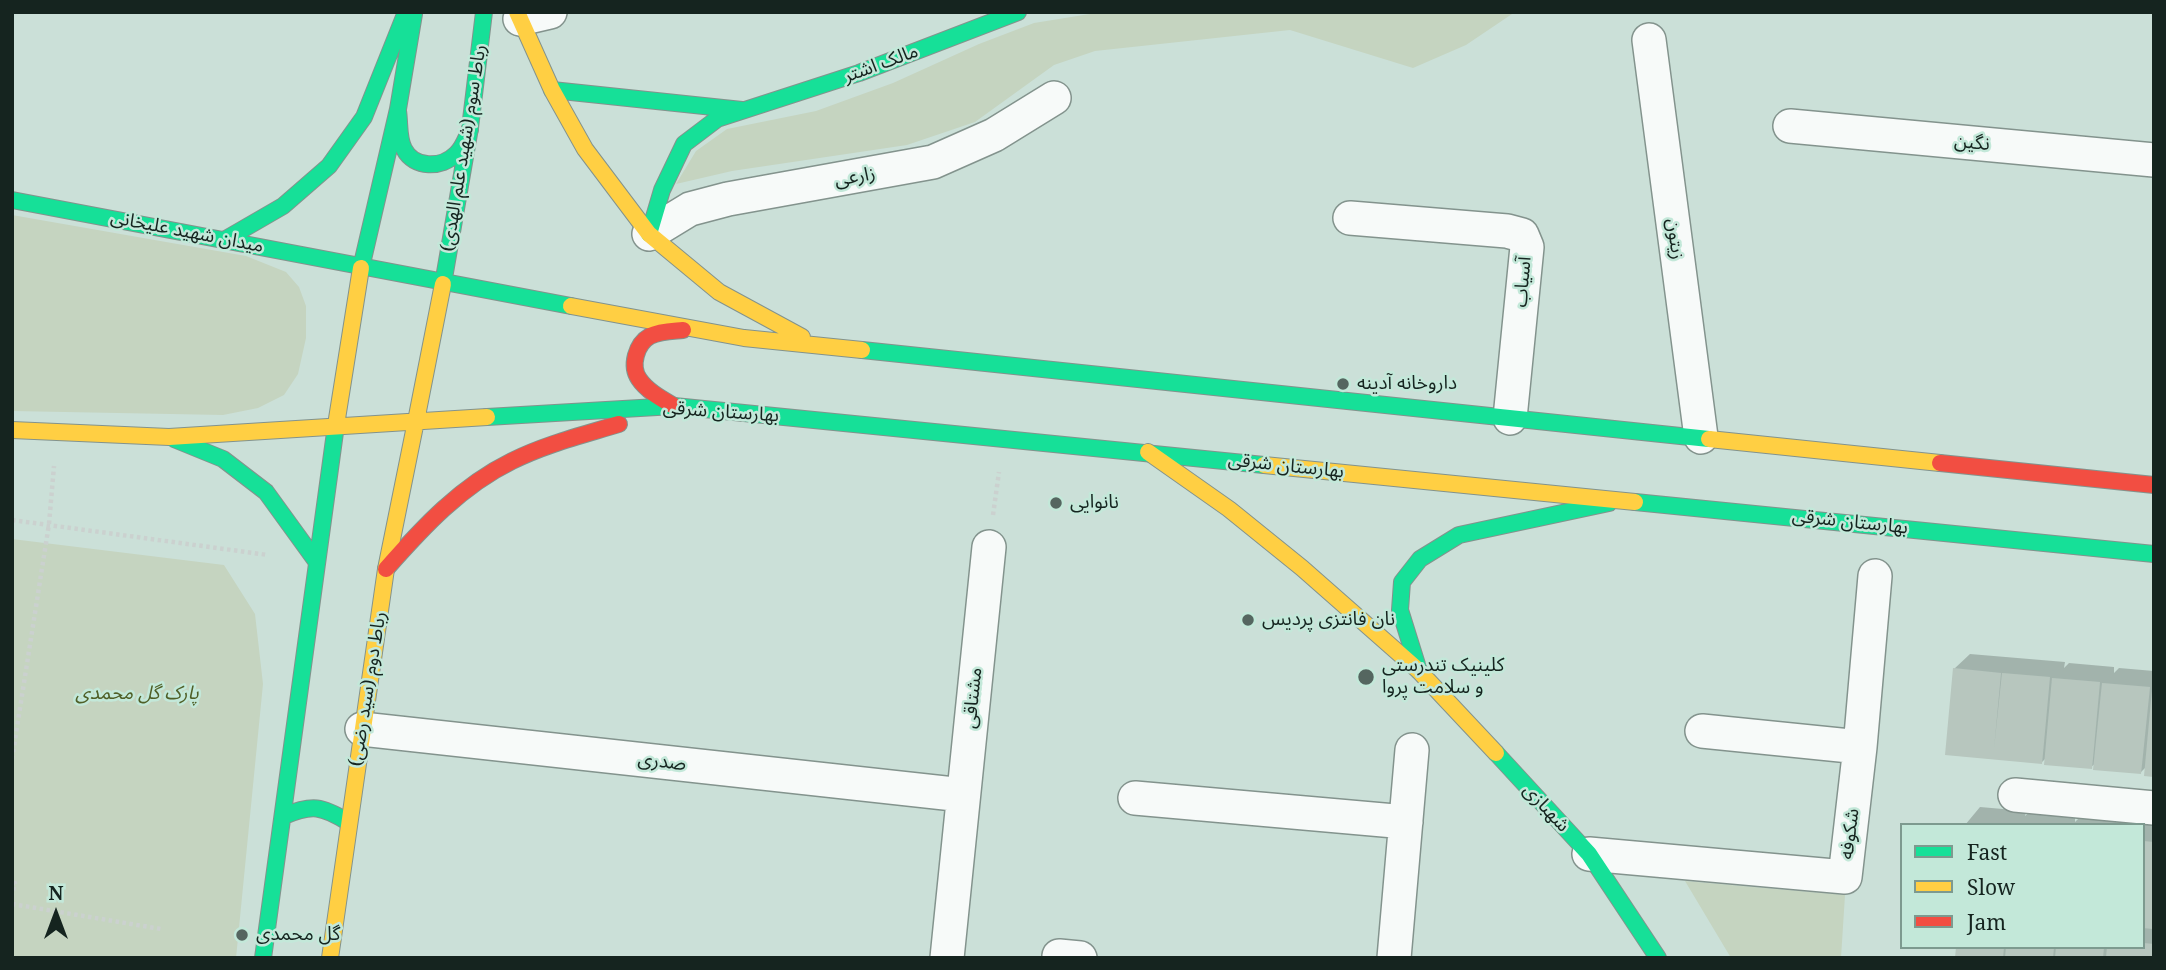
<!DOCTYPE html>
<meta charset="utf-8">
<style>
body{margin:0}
#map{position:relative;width:2166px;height:970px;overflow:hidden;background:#cbe0d8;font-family:"Noto Serif",serif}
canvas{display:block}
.frame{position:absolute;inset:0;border:14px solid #15241f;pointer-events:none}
.legend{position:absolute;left:1900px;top:823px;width:245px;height:126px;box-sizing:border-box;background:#c3e8d9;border:2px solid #7d9a8f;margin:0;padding:9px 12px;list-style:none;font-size:21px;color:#15241f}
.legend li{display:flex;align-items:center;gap:14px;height:35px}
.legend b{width:35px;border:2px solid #7d9a8f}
.north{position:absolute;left:21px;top:879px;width:70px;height:70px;-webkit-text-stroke:5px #c3e8d9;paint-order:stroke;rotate:0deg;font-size:19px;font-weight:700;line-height:28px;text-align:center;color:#15241f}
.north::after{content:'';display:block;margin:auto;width:24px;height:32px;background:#15241f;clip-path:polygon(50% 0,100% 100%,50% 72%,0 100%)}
</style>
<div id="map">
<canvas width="2166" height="970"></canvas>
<div class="frame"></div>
<ul class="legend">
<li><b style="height:9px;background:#16e098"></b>Fast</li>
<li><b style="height:9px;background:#ffcf43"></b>Slow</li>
<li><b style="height:9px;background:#f24e42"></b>Jam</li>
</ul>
<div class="north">N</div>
</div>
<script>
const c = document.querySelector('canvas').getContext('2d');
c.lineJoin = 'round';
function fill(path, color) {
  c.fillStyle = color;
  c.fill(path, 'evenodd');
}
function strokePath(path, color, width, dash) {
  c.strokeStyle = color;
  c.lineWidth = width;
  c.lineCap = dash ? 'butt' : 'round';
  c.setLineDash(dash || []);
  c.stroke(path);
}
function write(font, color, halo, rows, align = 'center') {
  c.font = font + ' "Noto Serif","Noto Sans Arabic",serif';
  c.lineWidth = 5;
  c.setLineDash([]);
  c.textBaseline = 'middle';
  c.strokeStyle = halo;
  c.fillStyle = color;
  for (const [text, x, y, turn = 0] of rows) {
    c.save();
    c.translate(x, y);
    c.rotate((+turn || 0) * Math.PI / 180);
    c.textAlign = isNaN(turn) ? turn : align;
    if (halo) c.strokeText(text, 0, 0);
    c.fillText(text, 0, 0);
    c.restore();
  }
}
fill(new Path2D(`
 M 1102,12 L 1515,12 L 1466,45 L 1413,68 L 1290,30 L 1095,51 L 1054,65 L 975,122 L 907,145 L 732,171 L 676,184 L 696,151 L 727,129 L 816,111 L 893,83 L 979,44 L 1034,23 Z
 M 12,215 L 246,256 L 286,272 L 299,287 L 306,306 L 306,338 L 298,374 L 284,395 L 258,408 L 223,415 L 12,411 Z
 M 12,539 L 224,565 L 255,614 L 263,684 L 236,958 L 12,958 Z
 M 1685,881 L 1845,895 L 1841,958 L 1731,958 Z`), '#c5d4c0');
fill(new Path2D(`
 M 1970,654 L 2065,662 L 2064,668 L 2069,663 L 2114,667 L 2114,673 L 2119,668 L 2154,671 L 2154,775 L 2147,766 L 2141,772 L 2096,763 L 2091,767 L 2046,758 L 2041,763 L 1947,754 L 1954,669 Z
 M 1980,807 L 2026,811 L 2025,816 L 2030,812 L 2075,816 L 2075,822 L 2080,817 L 2125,821 L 2125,825 L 1965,825 Z
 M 2130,823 L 2154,825 L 2154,958 L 1956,958 L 1957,947 L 2143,947 L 2143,825 L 2128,825 Z`), '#0003');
fill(new Path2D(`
 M 1953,668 L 2001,673 L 1994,749 L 2002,673 L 2050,677 L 2042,764 L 1945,755 Z
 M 2052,678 L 2100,682 L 2092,769 L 2044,765 Z
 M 2102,683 L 2150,687 L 2141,774 L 2093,770 Z
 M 2152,690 L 2154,690 L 2154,777 L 2144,776 Z
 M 2143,841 L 2154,842 L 2153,929 L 2143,928 Z
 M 2143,943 L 2154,944 L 2154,958 L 2106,958 L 2107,947 L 2143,947 Z
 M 1956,947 L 2004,947 L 2003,958 L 1955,958 Z
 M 2006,947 L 2054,947 L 2053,958 L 2005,958 Z
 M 2056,947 L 2104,947 L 2103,958 L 2055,958 Z`), '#b7c6be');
const street = new Path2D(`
 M 520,19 L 550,12
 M 1649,40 L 1701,437
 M 1790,126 L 2154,160
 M 1350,218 L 1507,231 L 1522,235 L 1527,247 L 1510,418
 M 649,234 L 690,209 L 728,199 L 933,162 L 994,135 L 1054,98
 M 362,729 L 963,795
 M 1702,731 L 1860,747
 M 2015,795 L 2154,808
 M 1135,798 L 1406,822
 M 1589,854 L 1845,877 L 1860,747 L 1875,576
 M 1059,956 L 1080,958
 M 947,958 L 989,547
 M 1394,958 L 1412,750`);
const fast = new Path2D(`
 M 552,90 L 742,110
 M 398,111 C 400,123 398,138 404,149 C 414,169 442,168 456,154 C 463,148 466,138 470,130
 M 12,200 L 571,306
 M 649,234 L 662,190 L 684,144 L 717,119 L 859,73 L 1018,12
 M 226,239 L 283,206 L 329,166 L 364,117 L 406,12
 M 361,268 L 398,109 L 414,14
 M 443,284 L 470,128 L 484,12
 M 862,350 L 1709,439
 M 487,417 L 674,406 L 1264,465
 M 174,439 L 223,459 L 266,492 L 316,561
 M 1635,502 L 2154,554
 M 1419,671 L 1400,610 L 1402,582 L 1420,559 L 1459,535 L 1609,503
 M 1496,753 L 1589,854 L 1658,958
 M 284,816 C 312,804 322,806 348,822
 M 263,958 L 336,425`);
const slow = new Path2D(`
 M 517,12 L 552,90 L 585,149 L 649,234 L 719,292 L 802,337
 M 571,306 L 744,338 L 862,350
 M 416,421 L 443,284
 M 336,425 L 361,268
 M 12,430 L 169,437 L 487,417
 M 1709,439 L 1940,463
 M 1148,452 L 1229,509 L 1302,568 L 1419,671 L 1496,753
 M 1264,465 L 1635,502
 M 330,958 L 386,569 L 416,421`);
const jam = new Path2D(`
 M 674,406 C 662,399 647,391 639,379 C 630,366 636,344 650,336 C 660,331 673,331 683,330
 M 1940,463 L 2154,485
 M 386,569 C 423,527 461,486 512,461 C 546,444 583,435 619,424`);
strokePath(street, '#83938d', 36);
strokePath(fast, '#83938d', 18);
strokePath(slow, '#83938d', 18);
strokePath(jam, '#83938d', 18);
strokePath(new Path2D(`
 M 993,515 L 999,472
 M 12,520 L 268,555
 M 12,759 L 49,524 L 54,466
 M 12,883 L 15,883 L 12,895
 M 12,904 L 161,929`), '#cbd1cf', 4.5, [3.5, 3.5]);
strokePath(street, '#f7faf9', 33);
strokePath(fast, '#16e098', 16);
strokePath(slow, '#ffcf43', 16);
strokePath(jam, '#f24e42', 16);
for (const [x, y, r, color] of [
 [1343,384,7,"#556660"],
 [1056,503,7,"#556660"],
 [1248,620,7,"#556660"],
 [1366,677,9,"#556660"],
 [242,935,7,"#556660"]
]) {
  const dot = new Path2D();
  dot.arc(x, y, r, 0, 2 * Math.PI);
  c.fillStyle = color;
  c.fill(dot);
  strokePath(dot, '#c3e8d9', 2.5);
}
write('19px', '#15241f', '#c3e8d9', [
 ["مالک اشتر",881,64,-20],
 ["نگین",1972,143,5],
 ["رباط سوم (شهید علم الهدی)",464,148,-81],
 ["زارعی",855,177,-10],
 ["میدان شهید علیخانی",187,232,11],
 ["زیتون",1675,239,83],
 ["آسیاب",1523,282,-85],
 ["بهارستان شرقی",721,412,4],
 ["بهارستان شرقی",1286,466,6],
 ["بهارستان شرقی",1850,522,6],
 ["رباط دوم (سید رضی)",368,689,-81],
 ["مشتاقی",973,698,-84],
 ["صدری",662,762,6],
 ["شهبازی",1546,808,47],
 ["شکوفه",1850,834,-83]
]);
write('19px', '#15241f', '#c3e8d9', [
 ["داروخانه آدینه",1357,384],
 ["نانوایی",1070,503],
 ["نان فانتزی پردیس",1262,620],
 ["کلینیک تندرستی",1382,666],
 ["و سلامت پروا",1382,688],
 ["گل محمدی",256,935]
], 'left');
write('italic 19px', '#4f5f27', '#c3e8d9', [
 ["پارک گل محمدی",137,694]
]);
</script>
